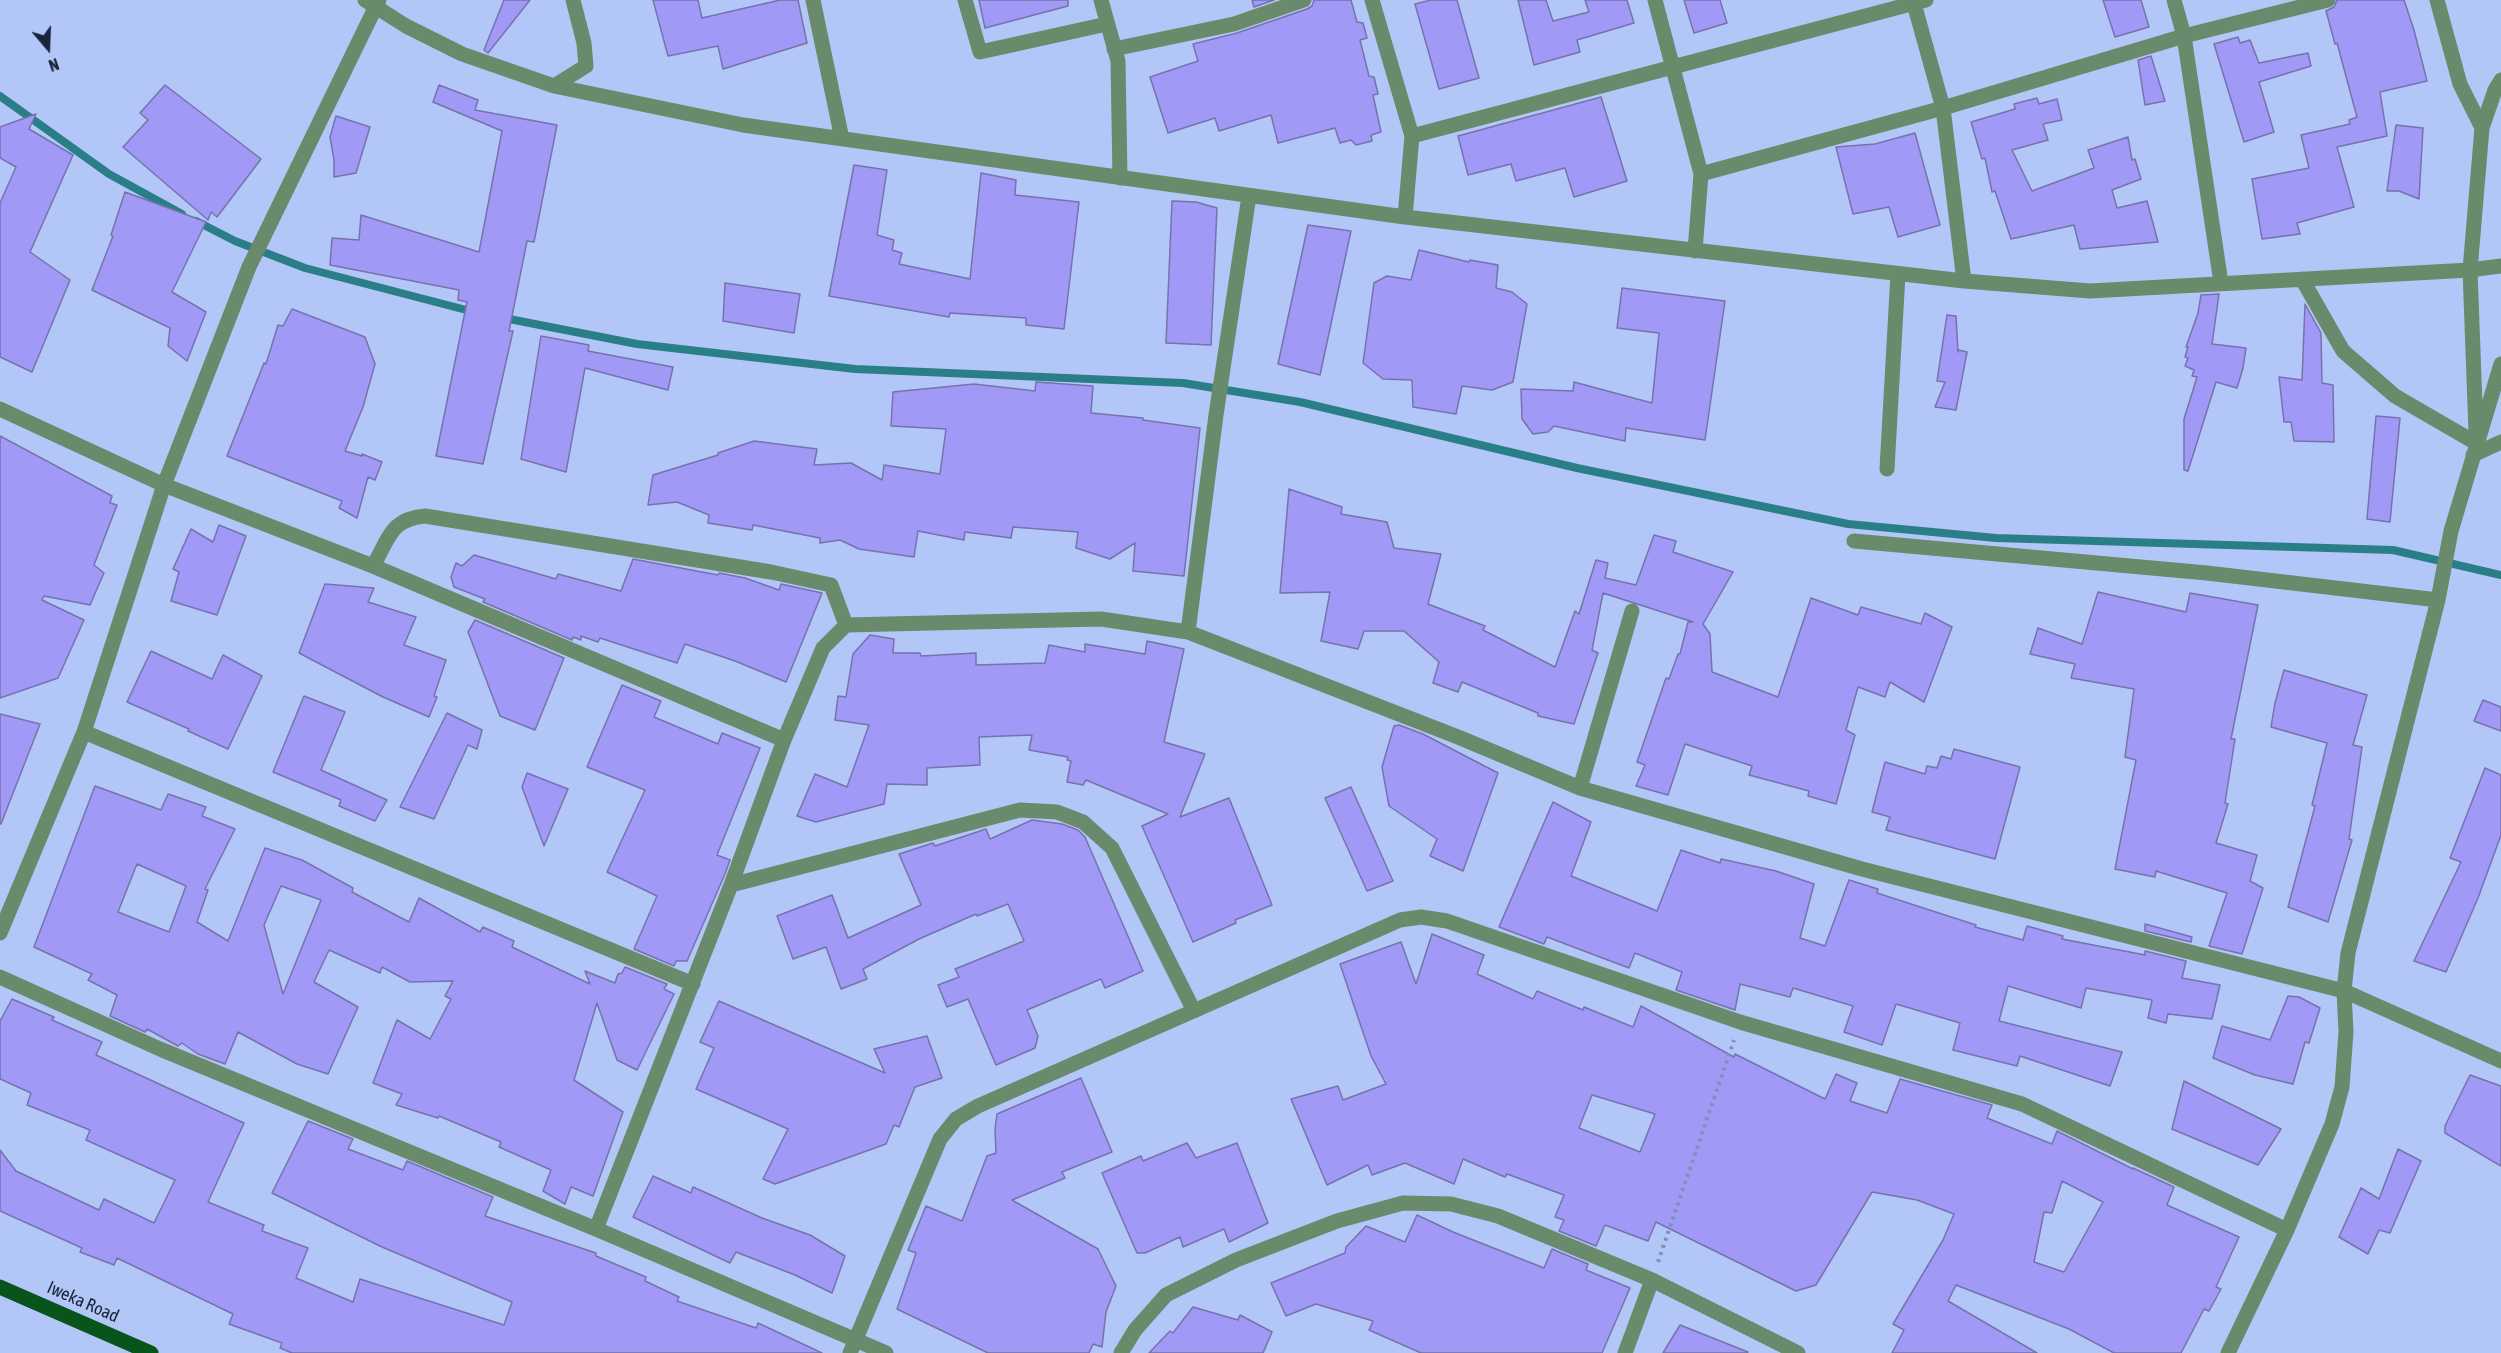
<!DOCTYPE html>
<style>
body{margin:0}
#map{position:relative;width:2501px;height:1353px;overflow:hidden;background:#b2c7f8;font-family:"Asap Condensed",sans-serif}
canvas{display:block}
.north{position:absolute;left:18px;top:18px;width:60px;height:60px;-webkit-text-stroke:4px #b2c7f8;paint-order:stroke;rotate:161deg;font-size:16px;font-weight:700;line-height:24px;text-align:center;color:#192339}
.north::after{content:'';display:block;margin:auto;width:21px;height:27px;background:#192339;clip-path:polygon(50% 0,100% 100%,50% 72%,0 100%)}
</style>
<div id="map">
<canvas width="2501" height="1353"></canvas>
<div class="north">N</div>
</div>
<script>
const c = document.querySelector('canvas').getContext('2d');
c.lineJoin = 'round';
function strokePath(path, color, width, dash) {
  c.strokeStyle = color;
  c.lineWidth = width;
  c.lineCap = dash ? 'butt' : 'round';
  c.setLineDash(dash || []);
  c.stroke(path);
}
function fill(path, color) {
  c.fillStyle = color;
  c.fill(path, 'evenodd');
}
function write(font, color, halo, rows, align = 'center') {
  c.font = font + ' "Asap Condensed",sans-serif';
  c.lineWidth = 4.5;
  c.setLineDash([]);
  c.textBaseline = 'middle';
  c.strokeStyle = halo;
  c.fillStyle = color;
  for (const [text, x, y, turn = 0] of rows) {
    c.save();
    c.translate(x, y);
    c.rotate((+turn || 0) * Math.PI / 180);
    c.textAlign = isNaN(turn) ? turn : align;
    if (halo) c.strokeText(text, 0, 0);
    c.fillText(text, 0, 0);
    c.restore();
  }
}
strokePath(new Path2D(`
 M 0,96 L 109,174 L 182,214
 M 196,221 L 235,241 L 305,268 L 474,312
 M 504,318 L 637,344 L 855,369 L 1183,383 L 1300,402 L 1577,468 L 1848,524 L 1996,538 L 2393,550 L 2501,575`), '#2a7e88', 8);
const building = new Path2D(`
 M 504,0 L 530,0 L 488,53 L 484,50 Z
 M 653,0 L 698,0 L 702,18 L 780,0 L 798,0 L 807,43 L 723,69 L 718,46 L 668,56 Z
 M 979,0 L 1068,0 L 1068,6 L 985,28 Z
 M 1252,0 L 1274,0 L 1254,7 Z
 M 1314,0 L 1351,0 L 1357,22 L 1363,23 L 1367,38 L 1360,40 L 1369,76 L 1374,77 L 1378,94 L 1373,95 L 1381,132 L 1371,135 L 1372,141 L 1356,145 L 1351,140 L 1340,143 L 1335,128 L 1278,143 L 1271,115 L 1219,131 L 1215,118 L 1168,133 L 1150,77 L 1198,61 L 1193,44 L 1237,33 L 1307,9 L 1312,6 Z
 M 1431,0 L 1457,0 L 1479,78 L 1439,89 L 1415,4 Z
 M 1518,0 L 1546,0 L 1553,21 L 1589,12 L 1585,0 L 1627,0 L 1634,23 L 1577,40 L 1580,52 L 1534,65 Z
 M 1684,0 L 1720,0 L 1727,23 L 1694,33 Z
 M 2103,0 L 2141,0 L 2149,27 L 2115,37 Z
 M 2337,0 L 2404,0 L 2414,30 L 2427,81 L 2380,92 L 2387,136 L 2337,147 L 2354,207 L 2297,223 L 2300,234 L 2262,239 L 2252,179 L 2309,168 L 2301,135 L 2350,124 L 2349,120 L 2357,117 L 2337,43 L 2335,44 L 2326,11 L 2334,7 Z
 M 2238,37 L 2240,43 L 2250,40 L 2259,63 L 2308,53 L 2311,66 L 2259,82 L 2274,132 L 2244,142 L 2214,44 Z
 M 2151,56 L 2165,101 L 2145,105 L 2138,60 Z
 M 165,85 L 261,159 L 217,217 L 211,212 L 208,220 L 123,147 L 148,120 L 140,113 Z
 M 439,85 L 478,100 L 475,110 L 557,125 L 534,242 L 527,241 L 509,331 L 513,331 L 483,464 L 436,456 L 467,302 L 458,300 L 459,290 L 330,265 L 332,238 L 359,240 L 361,215 L 479,252 L 502,131 L 433,102 Z
 M 1601,97 L 1627,181 L 1574,197 L 1565,168 L 1516,181 L 1511,164 L 1468,175 L 1458,136 Z
 M 2037,98 L 2039,104 L 2057,99 L 2062,120 L 2043,124 L 2048,140 L 2012,150 L 2032,191 L 2094,168 L 2088,150 L 2128,137 L 2132,160 L 2135,159 L 2141,179 L 2112,190 L 2117,208 L 2147,201 L 2158,242 L 2080,249 L 2074,225 L 2011,239 L 1995,191 L 1992,192 L 1985,158 L 1982,159 L 1971,122 L 2015,109 L 2014,104 Z
 M 36,114 L 29,129 L 73,155 L 30,252 L 70,280 L 32,372 L 0,357 L 0,203 L 16,167 L 0,158 L 0,127 Z
 M 336,116 L 370,127 L 356,173 L 334,177 L 334,160 L 330,137 Z
 M 2396,125 L 2423,128 L 2419,199 L 2399,191 L 2387,191 Z
 M 1915,133 L 1940,225 L 1898,237 L 1889,207 L 1853,214 L 1836,147 L 1875,144 Z
 M 854,165 L 887,170 L 877,235 L 894,240 L 892,250 L 902,253 L 899,264 L 970,279 L 981,173 L 1016,180 L 1015,195 L 1079,202 L 1064,329 L 1026,325 L 1026,318 L 950,313 L 949,317 L 829,296 Z
 M 125,192 L 206,222 L 172,292 L 206,312 L 187,361 L 168,346 L 170,328 L 92,290 L 113,236 L 111,235 Z
 M 1172,201 L 1196,202 L 1217,208 L 1211,345 L 1166,343 Z
 M 1308,225 L 1351,231 L 1320,375 L 1278,364 Z
 M 1419,250 L 1469,262 L 1470,260 L 1498,265 L 1496,288 L 1512,292 L 1527,304 L 1513,382 L 1492,390 L 1462,386 L 1456,414 L 1413,407 L 1412,380 L 1383,379 L 1363,363 L 1374,283 L 1387,276 L 1411,280 Z
 M 725,283 L 800,294 L 794,333 L 723,321 Z
 M 1622,288 L 1725,301 L 1705,440 L 1626,428 L 1625,441 L 1554,426 L 1548,432 L 1533,434 L 1522,419 L 1521,389 L 1573,391 L 1574,382 L 1652,403 L 1659,333 L 1617,328 Z
 M 2219,294 L 2212,344 L 2246,348 L 2243,368 L 2237,388 L 2216,382 L 2188,471 L 2184,470 L 2184,419 L 2197,377 L 2192,376 L 2194,370 L 2185,366 L 2188,358 L 2185,357 L 2188,347 L 2186,347 L 2198,313 L 2201,295 Z
 M 2305,304 L 2321,333 L 2322,383 L 2333,385 L 2334,442 L 2294,441 L 2291,422 L 2284,422 L 2279,377 L 2302,380 Z
 M 292,309 L 365,337 L 375,364 L 363,407 L 345,451 L 362,456 L 362,454 L 382,462 L 375,480 L 368,477 L 357,518 L 339,508 L 342,501 L 227,456 L 264,363 L 266,364 L 278,325 L 283,326 Z
 M 1947,315 L 1956,316 L 1958,352 L 1959,350 L 1967,352 L 1956,410 L 1935,407 L 1945,382 L 1937,381 Z
 M 541,336 L 589,345 L 588,351 L 673,367 L 668,390 L 585,368 L 566,472 L 521,459 Z
 M 1036,382 L 1093,386 L 1091,413 L 1143,418 L 1143,420 L 1200,428 L 1184,576 L 1133,571 L 1135,543 L 1110,559 L 1076,548 L 1078,532 L 1013,527 L 1011,538 L 965,532 L 964,540 L 918,531 L 914,557 L 859,549 L 840,540 L 820,543 L 820,538 L 753,525 L 752,530 L 708,523 L 709,515 L 677,502 L 648,505 L 653,475 L 718,455 L 718,453 L 754,441 L 817,449 L 814,465 L 851,463 L 882,480 L 884,465 L 940,474 L 946,429 L 891,426 L 893,392 L 974,384 L 1035,391 Z
 M 2376,416 L 2400,418 L 2390,522 L 2367,519 Z
 M 0,436 L 112,496 L 110,503 L 117,505 L 94,565 L 104,573 L 90,605 L 44,596 L 42,600 L 84,620 L 58,678 L 0,698 Z
 M 1289,489 L 1342,507 L 1341,514 L 1387,522 L 1394,548 L 1441,554 L 1428,604 L 1485,626 L 1483,630 L 1555,667 L 1575,611 L 1579,614 L 1596,560 L 1608,563 L 1605,578 L 1636,585 L 1654,535 L 1676,541 L 1673,552 L 1733,572 L 1703,624 L 1710,634 L 1712,672 L 1778,697 L 1811,598 L 1858,615 L 1861,607 L 1921,624 L 1925,613 L 1952,627 L 1924,702 L 1890,682 L 1885,697 L 1858,687 L 1846,730 L 1855,735 L 1836,804 L 1808,796 L 1809,791 L 1749,775 L 1752,766 L 1685,744 L 1668,795 L 1636,786 L 1645,765 L 1637,762 L 1666,678 L 1669,679 L 1678,654 L 1680,654 L 1688,622 L 1693,622 L 1603,593 L 1592,650 L 1598,653 L 1574,724 L 1538,716 L 1538,713 L 1462,682 L 1458,692 L 1433,683 L 1439,662 L 1404,631 L 1364,631 L 1358,649 L 1321,641 L 1330,592 L 1280,593 Z
 M 219,525 L 246,536 L 217,615 L 171,601 L 179,572 L 173,569 L 191,529 L 213,542 Z
 M 474,555 L 556,579 L 558,574 L 621,591 L 633,559 L 718,575 L 719,573 L 745,578 L 779,590 L 781,584 L 822,593 L 786,682 L 735,661 L 685,644 L 677,663 L 600,638 L 598,642 L 581,636 L 581,640 L 573,637 L 572,640 L 483,602 L 485,599 L 454,587 L 451,577 L 456,563 L 462,566 Z
 M 325,584 L 374,588 L 368,602 L 416,617 L 404,645 L 446,660 L 434,696 L 437,697 L 429,717 L 383,697 L 299,653 Z
 M 2098,592 L 2186,612 L 2190,593 L 2258,605 L 2231,739 L 2235,739 L 2225,803 L 2228,804 L 2216,843 L 2257,855 L 2250,881 L 2263,888 L 2242,954 L 2209,946 L 2227,893 L 2156,871 L 2155,877 L 2115,869 L 2136,760 L 2125,757 L 2134,689 L 2071,678 L 2075,664 L 2030,654 L 2038,628 L 2082,644 Z
 M 475,620 L 564,658 L 535,730 L 500,716 L 468,632 Z
 M 870,635 L 894,639 L 893,653 L 920,653 L 921,656 L 976,653 L 976,665 L 1045,663 L 1049,645 L 1085,652 L 1085,644 L 1145,654 L 1147,641 L 1184,649 L 1164,742 L 1205,754 L 1180,817 L 1229,798 L 1272,905 L 1235,920 L 1236,923 L 1193,942 L 1142,826 L 1168,814 L 1086,780 L 1083,785 L 1067,782 L 1071,761 L 1067,760 L 1068,757 L 1029,750 L 1032,735 L 979,737 L 980,765 L 927,768 L 927,785 L 887,784 L 884,804 L 816,822 L 797,816 L 815,774 L 847,787 L 869,725 L 835,720 L 838,696 L 846,697 L 853,654 Z
 M 151,651 L 212,679 L 223,655 L 262,676 L 228,749 L 188,731 L 189,729 L 127,702 Z
 M 2284,670 L 2367,695 L 2353,745 L 2362,747 L 2349,839 L 2352,840 L 2328,922 L 2288,907 L 2315,806 L 2312,805 L 2327,743 L 2271,727 L 2275,703 Z
 M 622,685 L 661,701 L 654,717 L 718,744 L 722,733 L 760,748 L 717,855 L 730,860 L 725,874 L 687,961 L 676,961 L 674,966 L 634,949 L 657,896 L 607,872 L 645,790 L 587,767 Z
 M 304,696 L 345,712 L 321,770 L 387,800 L 375,821 L 339,806 L 341,800 L 273,772 Z
 M 2483,700 L 2501,707 L 2501,731 L 2474,721 Z
 M 447,713 L 482,730 L 477,749 L 468,745 L 434,819 L 400,807 Z
 M 0,714 L 40,724 L 1,824 L 0,824 Z
 M 1399,725 L 1423,734 L 1498,773 L 1463,871 L 1430,856 L 1437,839 L 1389,806 L 1382,767 L 1394,726 Z
 M 1954,749 L 2020,767 L 1995,859 L 1886,830 L 1890,817 L 1872,812 L 1885,762 L 1925,774 L 1927,766 L 1937,768 L 1941,756 L 1951,759 Z
 M 2485,768 L 2501,775 L 2501,835 L 2478,898 L 2446,972 L 2414,961 L 2461,862 L 2450,858 Z
 M 527,773 L 568,789 L 544,846 L 522,787 Z
 M 95,786 L 161,810 L 168,794 L 206,807 L 202,816 L 235,829 L 205,889 L 208,890 L 197,922 L 228,941 L 265,848 L 302,860 L 353,888 L 352,892 L 409,922 L 419,898 L 480,932 L 483,927 L 514,941 L 512,947 L 590,984 L 585,971 L 615,983 L 618,974 L 622,973 L 625,967 L 667,984 L 664,989 L 674,994 L 637,1070 L 617,1060 L 597,1003 L 574,1080 L 623,1112 L 593,1196 L 571,1187 L 565,1204 L 543,1191 L 551,1170 L 499,1147 L 501,1142 L 439,1116 L 438,1118 L 396,1105 L 402,1094 L 373,1083 L 397,1020 L 430,1039 L 451,999 L 445,996 L 453,981 L 410,982 L 382,967 L 380,973 L 329,950 L 314,982 L 358,1007 L 328,1074 L 297,1064 L 238,1032 L 225,1064 L 198,1054 L 182,1043 L 178,1046 L 147,1029 L 145,1032 L 110,1016 L 117,995 L 88,980 L 92,974 L 34,947 ZM 137,864 L 186,886 L 169,932 L 118,912 ZM 281,886 L 321,900 L 283,994 L 264,925 Z
 M 1351,787 L 1393,881 L 1367,891 L 1325,798 Z
 M 1553,802 L 1591,822 L 1571,876 L 1657,911 L 1681,850 L 1720,863 L 1721,859 L 1776,871 L 1814,884 L 1800,938 L 1825,946 L 1849,880 L 1878,889 L 1877,893 L 1976,925 L 1975,927 L 2023,940 L 2027,926 L 2063,936 L 2062,939 L 2145,955 L 2145,951 L 2186,961 L 2182,978 L 2220,985 L 2212,1019 L 2168,1014 L 2166,1023 L 2148,1018 L 2152,1000 L 2086,988 L 2081,1008 L 2008,986 L 1999,1021 L 2122,1052 L 2110,1086 L 2020,1056 L 2017,1066 L 1953,1050 L 1960,1023 L 1896,1004 L 1882,1045 L 1844,1032 L 1853,1006 L 1793,988 L 1790,997 L 1740,984 L 1735,1010 L 1676,990 L 1682,972 L 1635,953 L 1629,968 L 1547,937 L 1544,944 L 1499,927 Z
 M 1032,820 L 1062,824 L 1078,830 L 1085,837 L 1143,971 L 1105,988 L 1101,979 L 1027,1010 L 1038,1036 L 1035,1048 L 996,1065 L 968,999 L 947,1007 L 938,985 L 959,977 L 955,969 L 1024,941 L 1008,904 L 977,916 L 976,914 L 919,939 L 863,969 L 867,979 L 841,989 L 826,947 L 793,959 L 777,916 L 832,895 L 848,938 L 921,905 L 899,854 L 933,843 L 935,846 L 986,829 L 990,839 Z
 M 2145,924 L 2192,937 L 2191,942 L 2145,931 Z
 M 1432,934 L 1484,955 L 1477,974 L 1533,999 L 1537,991 L 1583,1010 L 1584,1007 L 1633,1027 L 1641,1006 L 1734,1057 L 1735,1054 L 1825,1099 L 1836,1074 L 1857,1083 L 1850,1101 L 1887,1113 L 1900,1079 L 1992,1105 L 1987,1118 L 2052,1144 L 2057,1131 L 2133,1169 L 2133,1168 L 2174,1187 L 2167,1205 L 2239,1237 L 2216,1287 L 2221,1289 L 2209,1311 L 2204,1309 L 2181,1353 L 2114,1353 L 2069,1329 L 1956,1285 L 1948,1301 L 2037,1353 L 1892,1353 L 1904,1330 L 1893,1324 L 1943,1240 L 1954,1214 L 1917,1200 L 1872,1192 L 1816,1285 L 1796,1291 L 1656,1222 L 1648,1241 L 1605,1225 L 1596,1246 L 1559,1231 L 1564,1220 L 1555,1217 L 1564,1195 L 1507,1174 L 1505,1177 L 1463,1159 L 1454,1184 L 1405,1163 L 1372,1175 L 1368,1165 L 1327,1185 L 1291,1099 L 1338,1086 L 1343,1100 L 1386,1084 L 1371,1056 L 1340,964 L 1401,942 L 1416,984 ZM 1592,1095 L 1655,1114 L 1640,1152 L 1579,1128 ZM 2062,1181 L 2103,1202 L 2064,1272 L 2034,1262 L 2044,1212 L 2052,1213 Z
 M 2288,996 L 2299,997 L 2320,1008 L 2309,1043 L 2305,1042 L 2293,1084 L 2255,1075 L 2213,1058 L 2222,1026 L 2270,1040 Z
 M 12,999 L 54,1017 L 52,1020 L 102,1042 L 96,1055 L 244,1123 L 208,1202 L 264,1225 L 262,1231 L 308,1248 L 296,1278 L 353,1302 L 360,1279 L 504,1325 L 512,1302 L 382,1247 L 272,1193 L 308,1121 L 353,1139 L 348,1149 L 403,1170 L 407,1161 L 493,1197 L 485,1216 L 596,1253 L 596,1256 L 646,1277 L 645,1281 L 679,1297 L 677,1301 L 756,1328 L 758,1323 L 822,1353 L 292,1353 L 280,1348 L 282,1343 L 229,1324 L 233,1314 L 117,1258 L 114,1265 L 80,1252 L 82,1248 L 0,1211 L 0,1150 L 16,1171 L 99,1210 L 104,1199 L 154,1223 L 175,1180 L 86,1140 L 90,1130 L 27,1105 L 31,1093 L 0,1079 L 0,1021 Z
 M 719,1001 L 885,1073 L 874,1049 L 927,1036 L 942,1078 L 915,1087 L 899,1127 L 894,1125 L 886,1144 L 775,1184 L 763,1179 L 788,1129 L 696,1089 L 714,1048 L 700,1042 Z
 M 2470,1075 L 2501,1086 L 2501,1166 L 2445,1133 L 2445,1126 Z
 M 1081,1078 L 1112,1152 L 1062,1172 L 1065,1178 L 1012,1200 L 1098,1249 L 1116,1286 L 1106,1312 L 1102,1347 L 1093,1344 L 1089,1353 L 988,1353 L 897,1309 L 916,1253 L 908,1250 L 926,1206 L 962,1221 L 987,1156 L 996,1153 L 995,1129 L 997,1114 Z
 M 2184,1081 L 2281,1129 L 2258,1165 L 2172,1129 Z
 M 1187,1143 L 1196,1158 L 1237,1143 L 1268,1223 L 1229,1242 L 1224,1229 L 1183,1247 L 1180,1237 L 1145,1253 L 1137,1253 L 1102,1173 L 1141,1156 L 1143,1161 Z
 M 2398,1149 L 2421,1161 L 2390,1233 L 2379,1230 L 2368,1254 L 2339,1237 L 2361,1188 L 2379,1199 Z
 M 653,1176 L 691,1193 L 693,1187 L 762,1218 L 810,1235 L 845,1256 L 832,1293 L 795,1275 L 736,1252 L 730,1263 L 633,1217 Z
 M 1417,1215 L 1453,1232 L 1544,1268 L 1552,1249 L 1588,1264 L 1586,1270 L 1630,1288 L 1602,1353 L 1421,1353 L 1369,1330 L 1373,1321 L 1316,1304 L 1286,1316 L 1271,1283 L 1345,1253 L 1346,1247 L 1366,1226 L 1405,1242 Z
 M 1193,1307 L 1238,1320 L 1240,1315 L 1272,1332 L 1263,1353 L 1149,1353 L 1170,1331 L 1173,1333 Z
 M 1680,1325 L 1748,1352 L 1747,1353 L 1663,1353 Z`);
fill(building, '#a099f6');
strokePath(building, '#7672ad', 1.5);
strokePath(new Path2D(`
 M 1658,1262 L 1734,1040`), '#7f90b8', 4, [3, 4.5]);
strokePath(new Path2D(`
 M 365,0 L 406,26 L 462,54 L 554,86 L 743,125 L 1405,217 L 1964,281 L 2090,291 L 2470,270 L 2501,266
 M 813,0 L 842,139
 M 965,0 L 980,52 L 1107,24
 M 1101,0 L 1118,61 L 1120,178
 M 1372,0 L 1412,136 L 1405,217
 M 1655,0 L 1701,174 L 1695,251
 M 1913,0 L 1943,108 L 1964,281
 M 2174,0 L 2184,36 L 2221,283
 M 2437,0 L 2460,84 L 2482,128
 M 1114,49 L 1234,24 L 1304,0
 M 554,86 L 586,66 L 584,43 L 573,0
 M 1412,136 L 1926,0
 M 1701,174 L 1943,108 L 2184,36 L 2328,0
 M 2302,279 L 2343,351 L 2395,396 L 2476,443
 M 0,409 L 164,485 L 373,566 L 784,740
 M 2476,432 L 2470,270 L 2482,128 L 2495,90 L 2501,80
 M 2473,455 L 2501,442
 M 1887,469 L 1898,274
 M 1854,541 L 2207,573 L 2438,600
 M 373,566 C 389,539 390,519 425,516 L 771,572 L 831,585 L 846,625
 M 1188,632 L 1216,415 L 1249,196
 M 84,732 L 693,984
 M 1580,788 L 1632,611
 M 731,885 L 1020,810 L 1057,812 L 1083,822 L 1112,848 L 1194,1011
 M 0,933 L 84,732 L 164,485 L 249,267 L 379,0
 M 0,977 L 160,1049 L 596,1229 L 886,1353
 M 596,1229 L 731,885 L 784,740 L 823,648 L 846,625 L 1101,619 L 1188,632 L 1458,737 L 1580,788 L 1862,869 L 2344,991 L 2501,1061
 M 850,1353 L 940,1139 L 956,1119 L 978,1106 L 1400,920 L 1421,917 L 1447,921 L 1740,1022 L 2022,1104 L 2287,1230
 M 1121,1353 L 1135,1330 L 1166,1295 L 1236,1260 L 1337,1221 L 1403,1203 L 1451,1204 L 1498,1216 L 1652,1280 L 1798,1353
 M 1625,1353 L 1652,1280
 M 2228,1353 L 2287,1230 L 2332,1124 L 2342,1087 L 2346,1032 L 2344,991 L 2348,953 L 2438,600 L 2451,531 L 2501,364`), '#698a6b', 15);
strokePath(new Path2D(`
 M 0,1287 L 151,1353`), '#08541b', 15);
write('18px', '#192339', '#b2c7f8', [
 ["Iweka Road",83,1302,24]
]);
</script>
